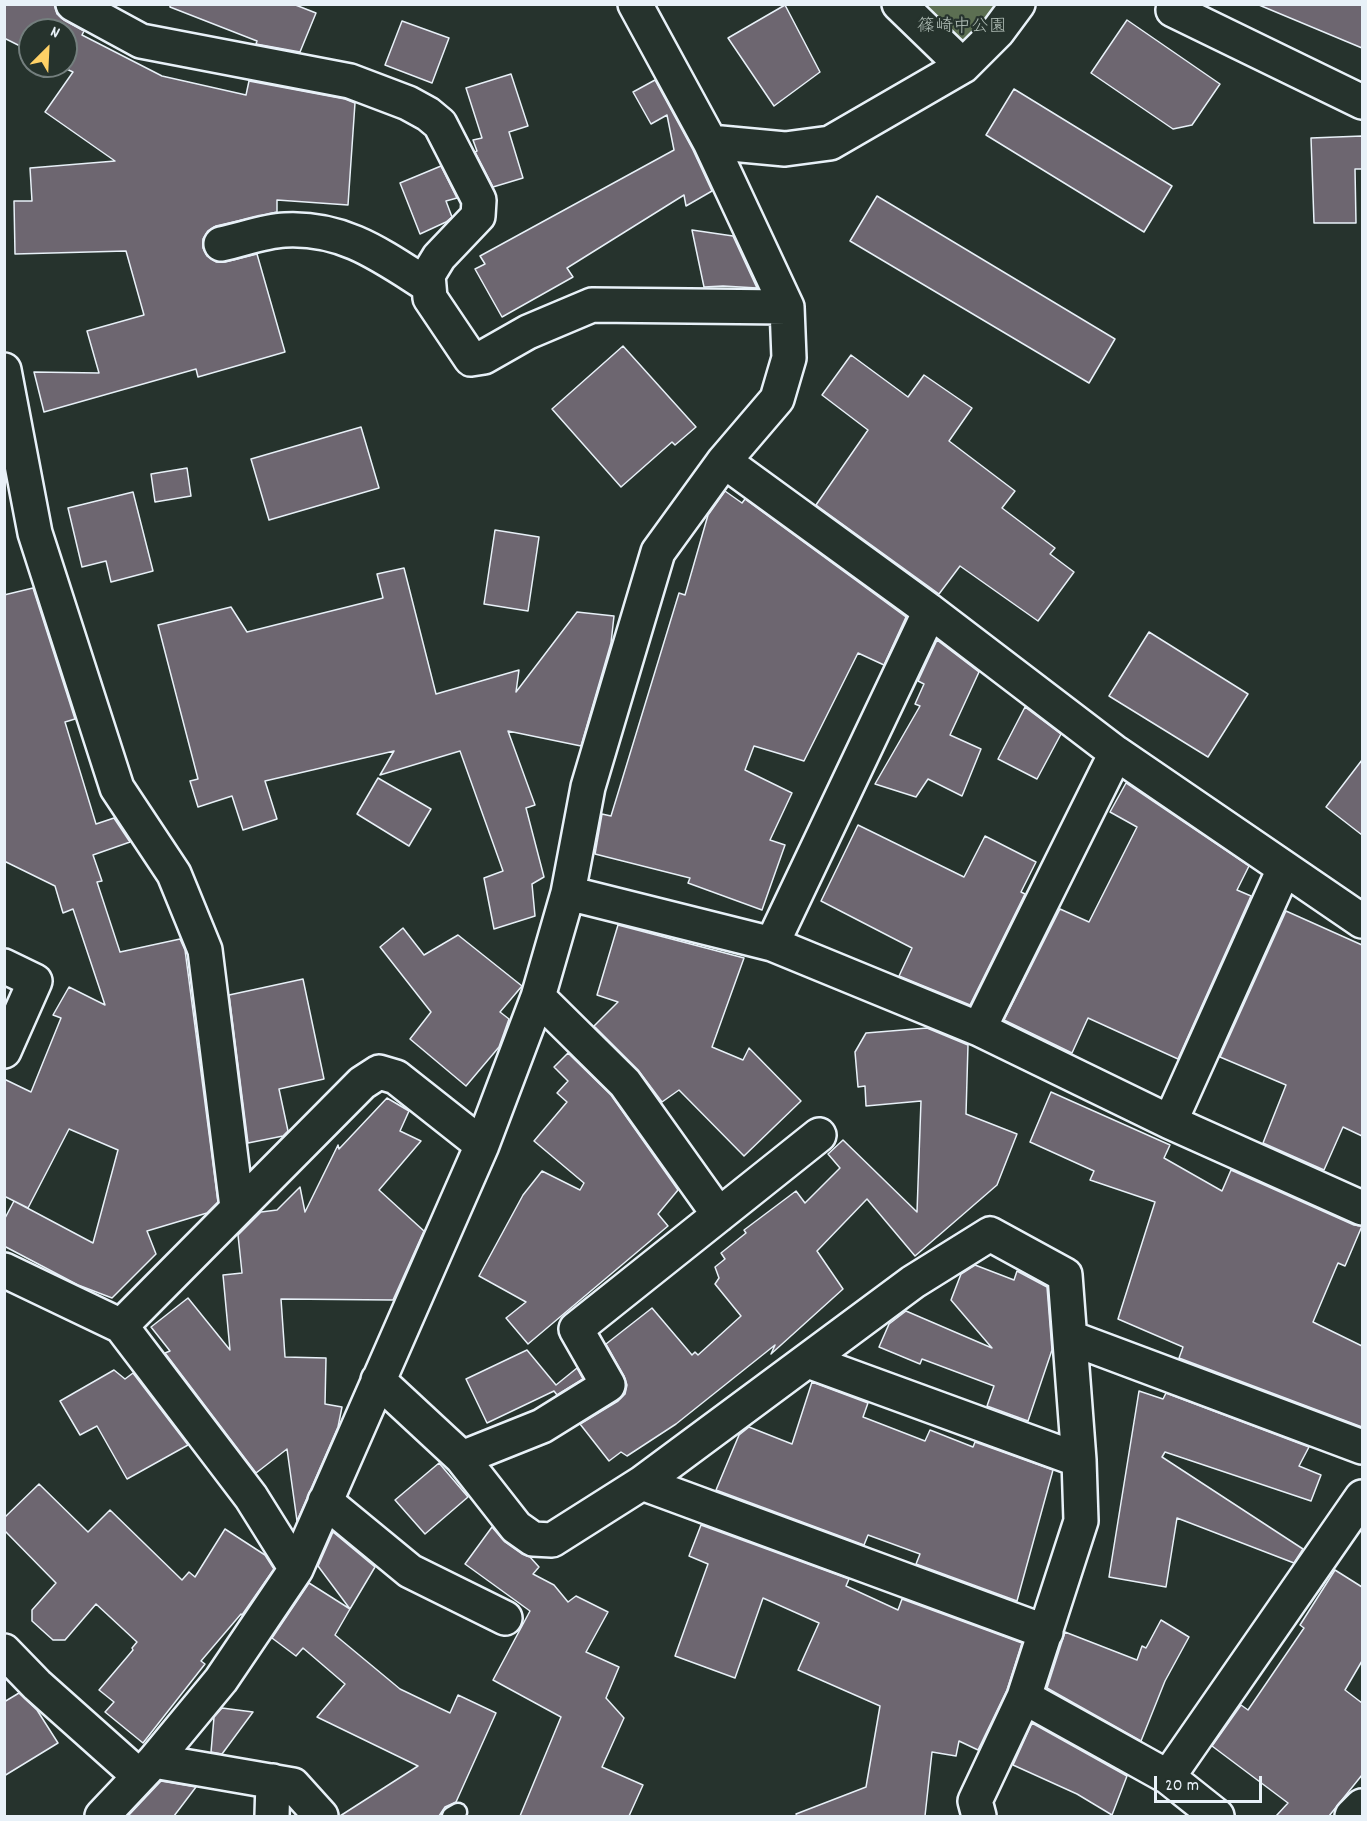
<!DOCTYPE html>
<meta charset="utf-8">
<style>
body{margin:0}
#map{position:relative;width:1367px;height:1821px;overflow:hidden;background:#26332d;font-family:Dekko,sans-serif}
canvas{display:block}
.frame{position:absolute;inset:0;border:6px solid #e8f1f8;pointer-events:none}
.north{position:absolute;left:18px;top:18px;width:60px;height:60px;box-sizing:border-box;background:#26332d;border:2px solid #747f7e;border-radius:50%;rotate:24deg;font-size:16px;font-weight:700;line-height:24px;text-align:center;color:#e8f1f8}
.north::after{content:'';display:block;margin:auto;width:21px;height:27px;background:#ffd166;clip-path:polygon(50% 0,100% 100%,50% 72%,0 100%)}
.scale{position:absolute;left:1154px;top:1776px;width:108px;height:27px;box-sizing:border-box;border:3px solid #e8f1f8;border-top:0;padding-left:8px;font-size:18px;line-height:21px;white-space:nowrap;color:#e8f1f8;-webkit-text-stroke:4px #26332d;paint-order:stroke}
</style>
<div id="map">
<canvas width="1367" height="1821"></canvas>
<div class="frame"></div>
<div class="north">N</div>
<div class="scale">20 m</div>
</div>
<script>
const c = document.querySelector('canvas').getContext('2d');
c.lineJoin = 'round';
function fill(path, color) {
  c.fillStyle = color;
  c.fill(path, 'evenodd');
}
function strokePath(path, color, width, dash) {
  c.strokeStyle = color;
  c.lineWidth = width;
  c.lineCap = dash ? 'butt' : 'round';
  c.setLineDash(dash || []);
  c.stroke(path);
}
function write(font, color, halo, rows, align = 'center') {
  c.font = font + ' Dekko,"Klee One",sans-serif';
  c.lineWidth = 4.5;
  c.setLineDash([]);
  c.textBaseline = 'middle';
  c.strokeStyle = halo;
  c.fillStyle = color;
  for (const [text, x, y, turn = 0] of rows) {
    c.save();
    c.translate(x, y);
    c.rotate((+turn || 0) * Math.PI / 180);
    c.textAlign = isNaN(turn) ? turn : align;
    if (halo) c.strokeText(text, 0, 0);
    c.fillText(text, 0, 0);
    c.restore();
  }
}
fill(new Path2D(`
 M 899,5 L 1017,5 L 963,66 Z`), '#5c6f52');
const building = new Path2D(`
 M 4,4 L 54,4 L 57,14 L 64,20 L 84,31 L 82,35 L 162,76 L 246,95 L 249,81 L 345,99 L 355,103 L 348,205 L 277,200 L 277,212 L 216,226 L 208,231 L 203,239 L 203,248 L 207,256 L 216,262 L 225,262 L 257,254 L 285,352 L 198,377 L 196,369 L 44,412 L 34,372 L 99,373 L 87,331 L 144,315 L 126,251 L 15,254 L 14,201 L 32,201 L 30,168 L 115,161 L 45,112 L 73,72 L 60,66 L 66,66 L 66,30 L 30,30 L 30,51 L 4,38 Z
 M 170,4 L 293,4 L 316,13 L 300,52 L 256,44 L 257,41 L 170,7 Z
 M 1259,4 L 1362,4 L 1362,48 L 1259,5 Z
 M 785,5 L 820,72 L 774,106 L 728,38 Z
 M 1127,20 L 1220,84 L 1192,125 L 1173,129 L 1091,73 Z
 M 402,21 L 449,38 L 432,83 L 385,65 Z
 M 511,74 L 528,126 L 509,132 L 523,178 L 493,187 L 475,152 L 477,151 L 473,140 L 482,138 L 466,88 Z
 M 655,80 L 693,150 L 712,191 L 686,206 L 684,195 L 567,268 L 573,277 L 502,317 L 475,269 L 485,264 L 480,256 L 674,150 L 667,115 L 651,124 L 633,92 Z
 M 1014,89 L 1172,186 L 1144,232 L 986,135 Z
 M 1362,136 L 1362,169 L 1355,169 L 1356,223 L 1314,223 L 1311,138 Z
 M 441,166 L 457,198 L 446,201 L 452,217 L 446,222 L 420,234 L 400,183 Z
 M 877,196 L 1115,339 L 1089,383 L 850,241 Z
 M 692,230 L 733,236 L 757,288 L 723,286 L 704,287 Z
 M 623,346 L 696,427 L 675,445 L 672,442 L 621,487 L 552,409 Z
 M 851,355 L 908,397 L 924,375 L 972,408 L 949,441 L 1015,491 L 1002,508 L 1055,548 L 1050,554 L 1074,572 L 1038,621 L 960,566 L 939,594 L 816,505 L 868,430 L 822,395 Z
 M 361,427 L 379,488 L 269,520 L 251,459 Z
 M 187,468 L 191,496 L 155,502 L 151,474 Z
 M 725,491 L 742,503 L 745,499 L 906,617 L 884,665 L 858,653 L 804,761 L 754,746 L 745,770 L 792,793 L 770,840 L 785,845 L 762,910 L 688,883 L 690,878 L 595,854 L 602,814 L 611,816 L 679,593 L 685,595 L 708,515 Z
 M 133,492 L 153,571 L 111,582 L 106,561 L 82,567 L 68,508 Z
 M 495,530 L 539,537 L 528,611 L 484,604 Z
 M 404,568 L 436,694 L 519,670 L 516,692 L 577,612 L 614,616 L 611,643 L 581,746 L 508,731 L 535,805 L 526,808 L 544,877 L 532,884 L 535,916 L 494,929 L 484,878 L 503,871 L 460,751 L 380,775 L 394,751 L 265,781 L 277,819 L 243,830 L 232,796 L 198,807 L 190,781 L 198,779 L 158,625 L 231,607 L 247,632 L 383,598 L 377,574 Z
 M 33,588 L 75,719 L 65,722 L 96,824 L 114,818 L 130,842 L 93,855 L 102,881 L 97,882 L 120,952 L 180,939 L 185,950 L 218,1202 L 207,1213 L 147,1231 L 156,1254 L 112,1298 L 78,1285 L 4,1246 L 4,1220 L 14,1201 L 93,1243 L 118,1150 L 69,1129 L 28,1208 L 4,1196 L 4,1079 L 31,1092 L 61,1018 L 53,1015 L 69,987 L 105,1005 L 73,909 L 63,913 L 55,886 L 4,861 L 4,595 Z
 M 1149,632 L 1248,694 L 1208,757 L 1109,696 Z
 M 937,640 L 979,672 L 950,735 L 981,749 L 962,796 L 928,779 L 916,797 L 875,784 L 920,706 L 915,704 L 924,684 L 918,681 Z
 M 1025,707 L 1061,734 L 1037,779 L 998,759 Z
 M 1362,760 L 1362,835 L 1326,807 Z
 M 378,778 L 431,809 L 409,846 L 357,814 Z
 M 1126,783 L 1249,866 L 1237,890 L 1251,896 L 1178,1059 L 1088,1018 L 1072,1053 L 1004,1020 L 1060,909 L 1089,922 L 1137,827 L 1110,812 Z
 M 858,825 L 964,877 L 985,836 L 1036,862 L 1021,892 L 1025,894 L 970,1005 L 899,976 L 912,948 L 821,901 Z
 M 1286,911 L 1362,945 L 1362,1136 L 1343,1127 L 1324,1170 L 1263,1143 L 1286,1085 L 1220,1057 Z
 M 618,925 L 744,958 L 712,1047 L 743,1060 L 749,1048 L 801,1101 L 744,1156 L 679,1090 L 662,1102 L 638,1070 L 594,1026 L 618,1002 L 597,995 Z
 M 403,928 L 424,955 L 458,935 L 522,986 L 500,1012 L 509,1019 L 499,1047 L 466,1086 L 410,1039 L 431,1012 L 380,947 Z
 M 303,979 L 324,1079 L 279,1089 L 288,1131 L 283,1136 L 248,1143 L 229,995 Z
 M 927,1028 L 968,1045 L 966,1114 L 1017,1134 L 997,1185 L 915,1256 L 867,1199 L 817,1251 L 843,1289 L 771,1354 L 775,1345 L 676,1424 L 627,1456 L 621,1452 L 609,1461 L 580,1424 L 618,1401 L 625,1394 L 627,1385 L 624,1376 L 606,1344 L 652,1308 L 692,1355 L 695,1352 L 698,1355 L 741,1316 L 715,1284 L 719,1278 L 715,1267 L 725,1259 L 721,1253 L 746,1233 L 744,1230 L 796,1191 L 805,1203 L 840,1168 L 828,1154 L 843,1140 L 917,1212 L 921,1101 L 866,1106 L 865,1086 L 858,1087 L 855,1052 L 866,1033 Z
 M 568,1053 L 611,1095 L 678,1190 L 658,1214 L 668,1226 L 528,1344 L 506,1318 L 526,1302 L 479,1276 L 523,1195 L 542,1171 L 580,1190 L 584,1183 L 534,1141 L 567,1102 L 557,1093 L 568,1081 L 554,1067 Z
 M 1051,1092 L 1170,1145 L 1164,1158 L 1222,1191 L 1231,1170 L 1354,1225 L 1362,1226 L 1345,1266 L 1338,1263 L 1313,1322 L 1362,1346 L 1362,1427 L 1179,1358 L 1183,1347 L 1118,1319 L 1155,1202 L 1090,1180 L 1094,1171 L 1030,1142 Z
 M 387,1098 L 409,1111 L 400,1131 L 421,1141 L 379,1190 L 424,1231 L 393,1300 L 281,1299 L 285,1357 L 326,1358 L 325,1404 L 342,1407 L 338,1427 L 297,1521 L 287,1449 L 256,1473 L 165,1353 L 170,1351 L 151,1327 L 188,1298 L 230,1350 L 223,1275 L 242,1273 L 238,1235 L 261,1212 L 277,1210 L 300,1187 L 305,1212 L 338,1145 L 339,1149 Z
 M 975,1265 L 1014,1280 L 1017,1271 L 1047,1287 L 1052,1350 L 1028,1421 L 987,1406 L 994,1386 L 922,1359 L 920,1364 L 879,1347 L 889,1324 L 906,1311 L 992,1348 L 951,1300 L 961,1274 Z
 M 527,1350 L 556,1385 L 577,1368 L 583,1379 L 557,1395 L 554,1391 L 487,1423 L 466,1379 Z
 M 114,1370 L 125,1379 L 133,1373 L 188,1445 L 127,1479 L 97,1426 L 80,1435 L 60,1401 Z
 M 812,1382 L 868,1403 L 863,1417 L 925,1441 L 930,1430 L 973,1447 L 975,1442 L 1053,1470 L 1017,1601 L 916,1564 L 920,1554 L 868,1535 L 864,1545 L 716,1490 L 739,1435 L 749,1427 L 792,1444 Z
 M 1139,1391 L 1163,1399 L 1166,1393 L 1309,1447 L 1299,1466 L 1321,1475 L 1311,1501 L 1165,1452 L 1162,1457 L 1303,1549 L 1294,1563 L 1177,1518 L 1166,1587 L 1109,1577 Z
 M 439,1463 L 468,1497 L 425,1534 L 395,1500 Z
 M 39,1484 L 88,1532 L 110,1510 L 182,1580 L 189,1572 L 195,1577 L 225,1529 L 265,1555 L 274,1569 L 242,1615 L 241,1614 L 201,1661 L 205,1664 L 143,1743 L 105,1712 L 114,1702 L 99,1690 L 133,1650 L 132,1648 L 137,1642 L 96,1604 L 65,1640 L 53,1640 L 32,1621 L 32,1610 L 56,1583 L 4,1530 L 4,1518 Z
 M 701,1525 L 849,1579 L 846,1586 L 898,1610 L 902,1599 L 1022,1643 L 1007,1690 L 978,1750 L 959,1741 L 956,1756 L 932,1752 L 925,1816 L 797,1816 L 796,1814 L 866,1787 L 880,1706 L 798,1670 L 819,1623 L 763,1598 L 735,1678 L 675,1656 L 708,1564 L 689,1556 Z
 M 492,1527 L 505,1542 L 522,1554 L 530,1557 L 539,1567 L 533,1574 L 554,1585 L 568,1602 L 576,1596 L 608,1612 L 586,1652 L 619,1667 L 606,1698 L 624,1718 L 602,1767 L 643,1785 L 629,1816 L 520,1816 L 561,1717 L 493,1680 L 530,1611 L 465,1564 Z
 M 333,1532 L 375,1567 L 350,1609 L 318,1566 Z
 M 1335,1570 L 1362,1587 L 1362,1661 L 1345,1690 L 1362,1703 L 1362,1775 L 1329,1816 L 1276,1816 L 1288,1803 L 1212,1746 L 1241,1705 L 1248,1710 L 1304,1628 L 1300,1625 Z
 M 309,1583 L 350,1609 L 335,1635 L 400,1689 L 450,1713 L 458,1695 L 496,1713 L 456,1802 L 445,1807 L 439,1816 L 340,1816 L 418,1766 L 317,1717 L 345,1684 L 303,1648 L 296,1656 L 272,1638 Z
 M 1161,1620 L 1189,1637 L 1165,1681 L 1141,1741 L 1047,1688 L 1065,1632 L 1137,1660 L 1142,1646 L 1146,1648 Z
 M 19,1693 L 37,1710 L 58,1743 L 4,1776 L 4,1702 Z
 M 222,1708 L 253,1712 L 222,1754 L 211,1752 L 214,1717 Z
 M 1032,1723 L 1127,1776 L 1112,1815 L 1077,1794 L 1013,1765 Z
 M 161,1781 L 196,1787 L 174,1816 L 128,1816 Z`);
fill(building, '#6d6670');
strokePath(building, '#e8f1f8', 1.5);
const service = new Path2D(`
 M 451,1816 L 458,1812`);
const minor = new Path2D(`
 M 73,4 L 141,41 L 350,81 L 408,103 L 428,114 L 440,124 L 479,200 L 478,216 L 439,257 L 428,275 L 430,298 L 471,359 L 484,357 L 528,332 L 592,305 L 787,307
 M 899,4 L 963,66
 M 1173,10 L 1362,102
 M 710,142 L 785,149 L 830,143 L 963,66 L 998,31 L 1018,4
 M 221,244 C 241,240 264,231 285,230 C 344,227 382,256 429,286
 M 4,370 L 35,533 L 117,788 L 174,874 L 205,950 L 237,1207
 M 724,461 L 930,611 L 1116,753 L 1362,921
 M 568,893 L 772,944 L 979,1029 L 1170,1122 L 1362,1208
 M 772,944 L 930,611
 M 4,966 L 35,981 L 4,1051
 M 538,997 L 625,1083 L 719,1215
 M 979,1029 L 1116,753
 M 1170,1122 L 1284,869
 M 4,1270 L 121,1326 L 251,1497 L 296,1569
 M 121,1326 L 362,1083 L 379,1072 L 396,1077 L 482,1145
 M 1071,1338 L 1362,1447
 M 808,1361 L 1079,1460
 M 378,1380 L 462,1458 L 516,1527 L 533,1539 L 552,1540 L 642,1483 L 913,1282 L 990,1234 L 1065,1275 L 1079,1460 L 1081,1521 L 1024,1697 L 975,1801 L 979,1816
 M 462,1458 L 542,1426 L 608,1385 L 576,1329 L 819,1135
 M 642,1483 L 1046,1632
 M 325,1501 L 410,1571 L 505,1618
 M 4,1651 L 37,1685 L 139,1776
 M 1024,1697 L 1168,1777 L 1217,1816
 M 154,1761 L 293,1785 L 321,1816
 M 1168,1777 L 1362,1497
 M 102,1816 L 154,1761 L 221,1680 L 296,1569 L 482,1145 L 538,997 L 568,893 L 588,787 L 658,552 L 724,461 L 777,399 L 789,358 L 787,307 L 710,142 L 635,4
 M 272,1816 L 273,1781
 M 1352,1816 L 1362,1806`);
strokePath(service, '#e8f1f8', 21);
strokePath(minor, '#e8f1f8', 38);
strokePath(service, '#26332d', 16);
strokePath(minor, '#26332d', 33);
write('18px', '#b0bdb6', '#26332d', [
 ["篠崎中公園",962,29]
]);
</script>
